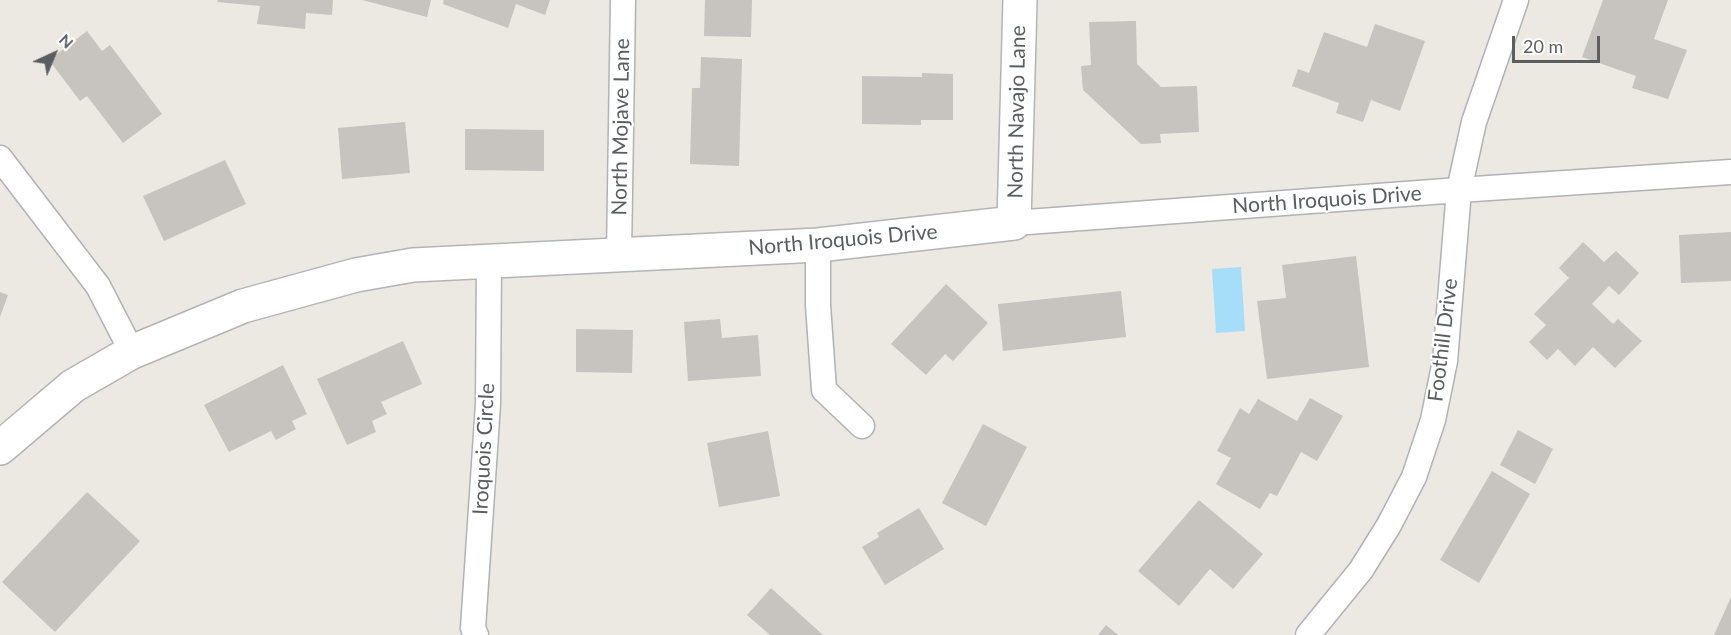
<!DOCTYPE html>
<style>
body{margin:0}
#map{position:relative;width:1731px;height:635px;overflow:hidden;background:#ece8e2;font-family:Lato,sans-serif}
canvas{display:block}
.north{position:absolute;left:24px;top:24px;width:60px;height:60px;-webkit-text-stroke:4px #fff;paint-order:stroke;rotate:44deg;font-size:16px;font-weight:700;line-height:24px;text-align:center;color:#5a5e61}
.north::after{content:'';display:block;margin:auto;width:21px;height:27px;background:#5a5e61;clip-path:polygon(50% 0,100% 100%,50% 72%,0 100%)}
.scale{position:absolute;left:1512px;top:36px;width:88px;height:27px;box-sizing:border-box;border:3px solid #5a5e61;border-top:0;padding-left:8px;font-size:18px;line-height:21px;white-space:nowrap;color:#5a5e61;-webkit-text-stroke:4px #fff;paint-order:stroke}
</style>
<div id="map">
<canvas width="1731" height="635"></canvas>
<div class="north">N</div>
<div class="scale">20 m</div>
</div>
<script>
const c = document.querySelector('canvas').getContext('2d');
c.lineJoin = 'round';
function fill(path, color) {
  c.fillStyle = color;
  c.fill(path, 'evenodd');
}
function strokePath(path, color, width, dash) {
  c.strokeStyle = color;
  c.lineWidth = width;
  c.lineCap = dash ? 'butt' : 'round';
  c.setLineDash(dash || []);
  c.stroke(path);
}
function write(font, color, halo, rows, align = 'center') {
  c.font = font + ' Lato,sans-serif';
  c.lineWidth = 4.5;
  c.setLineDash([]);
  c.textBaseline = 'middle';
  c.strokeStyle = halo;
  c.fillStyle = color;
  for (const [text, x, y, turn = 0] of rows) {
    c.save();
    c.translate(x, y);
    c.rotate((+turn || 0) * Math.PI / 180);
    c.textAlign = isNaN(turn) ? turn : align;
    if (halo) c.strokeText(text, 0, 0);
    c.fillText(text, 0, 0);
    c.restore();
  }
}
fill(new Path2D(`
 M 1241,267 L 1245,331 L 1216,333 L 1212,269 Z`), '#a6ddf8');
fill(new Path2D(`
 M 218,0 L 333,0 L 332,15 L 306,13 L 305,29 L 257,24 L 260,6 L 217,2 Z
 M 362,0 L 431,0 L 427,17 Z
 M 444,0 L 550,0 L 545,15 L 516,4 L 508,28 L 443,4 Z
 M 705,0 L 752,0 L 751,37 L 704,36 Z
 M 1603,0 L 1668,0 L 1654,39 L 1687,50 L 1668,99 L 1632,88 L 1636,76 L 1582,57 Z
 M 1136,21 L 1137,64 L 1161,87 L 1197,86 L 1199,132 L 1160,134 L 1161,143 L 1141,144 L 1083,90 L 1081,66 L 1091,65 L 1089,22 Z
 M 1375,24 L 1425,41 L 1400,111 L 1371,100 L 1363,122 L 1336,113 L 1339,103 L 1292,86 L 1298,69 L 1309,73 L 1324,32 L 1367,47 Z
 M 87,31 L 102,51 L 110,45 L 162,114 L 123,143 L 87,96 L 80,101 L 49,60 Z
 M 701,57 L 742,59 L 739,166 L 690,164 L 692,88 L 700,88 Z
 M 922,73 L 953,74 L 953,120 L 921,120 L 921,125 L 862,124 L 862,76 L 922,77 Z
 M 405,122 L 410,173 L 342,179 L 338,128 Z
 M 465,129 L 544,130 L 544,171 L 465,170 Z
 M 225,160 L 246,204 L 164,241 L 143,196 Z
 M 1731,232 L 1731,281 L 1681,283 L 1679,235 Z
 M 1583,242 L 1604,262 L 1616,251 L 1639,273 L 1619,295 L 1609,286 L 1592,304 L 1613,324 L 1618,319 L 1642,341 L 1615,368 L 1593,347 L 1575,366 L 1558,349 L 1547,360 L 1529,342 L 1546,325 L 1534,314 L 1569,278 L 1559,268 Z
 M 1356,256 L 1369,367 L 1267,379 L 1257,301 L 1286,298 L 1282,265 Z
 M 946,284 L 988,323 L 953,361 L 945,354 L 926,375 L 891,344 Z
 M 1121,291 L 1126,337 L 1003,351 L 998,304 Z
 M 0,292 L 8,295 L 0,317 Z
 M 720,319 L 722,338 L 758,335 L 761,376 L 688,381 L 684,322 Z
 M 576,329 L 633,330 L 632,373 L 576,372 Z
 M 403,341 L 422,384 L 381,402 L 387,414 L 372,421 L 376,432 L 347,445 L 317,379 Z
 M 283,365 L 307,414 L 292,421 L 296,429 L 276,440 L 271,431 L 229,452 L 204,405 Z
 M 1310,398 L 1343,416 L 1317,461 L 1301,452 L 1277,496 L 1270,493 L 1260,509 L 1216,484 L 1231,458 L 1217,451 L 1240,408 L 1249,414 L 1258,399 L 1297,421 Z
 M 983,424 L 1027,447 L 986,526 L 942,503 Z
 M 1518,430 L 1553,449 L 1535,484 L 1500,465 Z
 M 768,431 L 780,496 L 719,507 L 707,443 Z
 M 1492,471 L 1530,494 L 1479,583 L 1440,560 Z
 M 87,492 L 140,541 L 55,632 L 2,582 Z
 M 1199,500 L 1263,554 L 1233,589 L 1210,569 L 1179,606 L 1138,571 Z
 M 919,508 L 944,549 L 885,585 L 862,547 L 879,537 L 877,533 Z
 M 771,588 L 823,635 L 770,635 L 747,615 Z
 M 1731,597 L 1731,635 L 1714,635 Z
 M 1106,625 L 1118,635 L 1098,635 Z`), '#c7c3be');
const street = new Path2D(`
 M 0,158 L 98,286 L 132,352
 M 1014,223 L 1459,190 L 1731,172
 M 818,245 L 818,305 L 824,390 L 862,426
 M 619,255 L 623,0
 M 476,635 L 473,628 L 488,404 L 489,261
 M 1308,635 L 1361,570 L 1389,525 L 1414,477 L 1433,420 L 1445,361 L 1459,190 L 1474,122 L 1516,0`);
const secondary = new Path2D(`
 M 0,448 L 73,386 L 132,352 L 243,306 L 356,275 L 413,265 L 818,245 L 1014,223 L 1020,0`);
strokePath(street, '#afb3b6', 27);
strokePath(secondary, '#b1b5b8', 36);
strokePath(street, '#fff', 24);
strokePath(secondary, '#fff', 33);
write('21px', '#5a5e61', '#fff', [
 ["North Navajo Lane",1017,112,-89],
 ["North Mojave Lane",621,127,-89],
 ["North Iroquois Drive",1327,200,-4],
 ["North Iroquois Drive",843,240,-5],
 ["Foothill Drive",1443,340,-83],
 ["Iroquois Circle",484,449,-87]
]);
</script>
